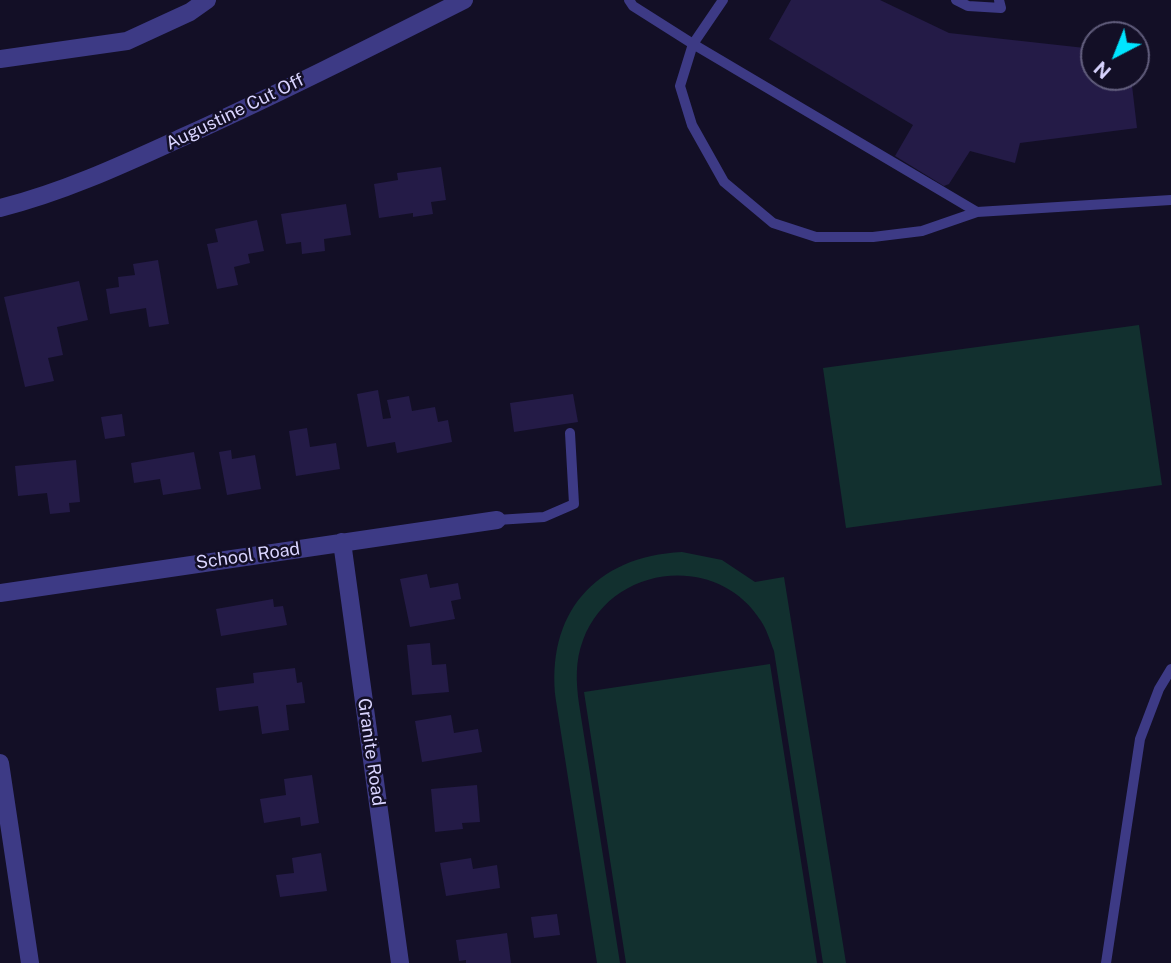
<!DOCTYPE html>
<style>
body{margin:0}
#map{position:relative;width:1171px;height:963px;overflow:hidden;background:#130f26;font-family:"Public Sans",sans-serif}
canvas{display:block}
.north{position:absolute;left:1080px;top:21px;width:70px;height:70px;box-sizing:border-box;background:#130f26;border:2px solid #625e7d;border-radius:50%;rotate:222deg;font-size:19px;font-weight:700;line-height:28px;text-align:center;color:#d9d4ff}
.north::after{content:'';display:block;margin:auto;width:24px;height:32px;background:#00e5ff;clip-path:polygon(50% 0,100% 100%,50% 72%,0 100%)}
</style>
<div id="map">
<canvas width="1171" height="963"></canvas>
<div class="north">N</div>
</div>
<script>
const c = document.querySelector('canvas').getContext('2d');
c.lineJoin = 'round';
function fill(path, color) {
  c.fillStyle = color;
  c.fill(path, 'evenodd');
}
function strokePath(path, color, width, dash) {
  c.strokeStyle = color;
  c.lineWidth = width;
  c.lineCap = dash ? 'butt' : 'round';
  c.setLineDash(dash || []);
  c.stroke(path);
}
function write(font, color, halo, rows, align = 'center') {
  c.font = font + ' "Public Sans",sans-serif';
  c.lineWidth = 5;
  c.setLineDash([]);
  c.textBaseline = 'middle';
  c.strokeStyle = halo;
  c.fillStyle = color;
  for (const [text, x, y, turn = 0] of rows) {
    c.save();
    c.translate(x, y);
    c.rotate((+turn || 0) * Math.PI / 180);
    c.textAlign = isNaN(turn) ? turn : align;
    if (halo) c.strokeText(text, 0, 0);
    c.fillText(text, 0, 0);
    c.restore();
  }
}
fill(new Path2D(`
 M 1139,325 L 1162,485 L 846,528 L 823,368 Z
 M 682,552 L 722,560 L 755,582 L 784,577 L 846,963 L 823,963 L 774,651 C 770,641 767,630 761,621 C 718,552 611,564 583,640 C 575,661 576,682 579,704 L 620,963 L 597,963 L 556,701 C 545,614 595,556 682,552 Z
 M 770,664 L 817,963 L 626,963 L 584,692 Z`), '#12302f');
fill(new Path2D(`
 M 791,0 L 880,0 L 949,33 L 1094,49 L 1094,77 L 1131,77 L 1137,128 L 1020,143 L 1015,163 L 970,151 L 949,184 L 944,186 L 895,156 L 913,125 L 769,39 Z
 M 441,167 L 446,200 L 431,202 L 433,214 L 413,217 L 413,213 L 379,218 L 374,184 L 398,180 L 397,173 Z
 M 346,204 L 351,235 L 324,239 L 325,251 L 302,254 L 301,242 L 286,244 L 281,214 Z
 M 257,220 L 264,251 L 248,254 L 250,263 L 234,267 L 238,285 L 217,289 L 207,244 L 218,242 L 215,229 Z
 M 158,260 L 169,324 L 149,327 L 146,308 L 110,314 L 106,289 L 119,287 L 118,277 L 135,275 L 133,264 Z
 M 79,281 L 88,320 L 57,327 L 63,355 L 48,358 L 54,381 L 25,387 L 4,297 Z
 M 378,390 L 383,419 L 391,418 L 387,400 L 409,396 L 412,411 L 435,407 L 438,422 L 448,420 L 452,442 L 397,453 L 395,442 L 367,447 L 357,394 Z
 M 573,394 L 578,422 L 514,432 L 510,403 Z
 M 122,414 L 125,436 L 105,439 L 101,417 Z
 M 307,428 L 310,447 L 336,443 L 340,469 L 296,476 L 289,431 Z
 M 231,450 L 232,459 L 255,455 L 261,489 L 227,495 L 219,452 Z
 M 194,452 L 201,489 L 163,495 L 160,479 L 134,483 L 131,463 Z
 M 76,460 L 80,502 L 69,503 L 70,512 L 50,514 L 47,493 L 18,496 L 15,466 Z
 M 427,574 L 430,588 L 458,583 L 461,599 L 451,601 L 455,619 L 410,627 L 400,579 Z
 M 273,599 L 274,607 L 283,606 L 287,625 L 221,636 L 216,609 Z
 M 430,643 L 432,665 L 446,664 L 449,692 L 412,695 L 407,645 Z
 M 295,668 L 297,683 L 302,682 L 305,703 L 286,705 L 289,730 L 262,734 L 258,706 L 219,711 L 216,688 L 254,683 L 253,673 Z
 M 451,715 L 454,733 L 478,729 L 482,752 L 422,762 L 415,721 Z
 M 312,775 L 319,823 L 301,826 L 300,817 L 264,823 L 260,799 L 286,795 L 284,779 Z
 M 477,785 L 480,822 L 462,823 L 463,829 L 435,832 L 431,789 Z
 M 321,853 L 327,891 L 280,897 L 276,875 L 294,873 L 292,858 Z
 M 471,858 L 473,869 L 497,865 L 500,888 L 446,896 L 440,863 Z
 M 557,914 L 560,935 L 534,938 L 531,917 Z
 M 507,933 L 511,963 L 466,963 L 466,960 L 459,961 L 456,940 Z`), '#241b47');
strokePath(new Path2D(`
 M 629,0 L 633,6 L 693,44 L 723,0
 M 956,0 L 968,6 L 1001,8 L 999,0
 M 693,44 L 977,212 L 922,231 L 873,237 L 816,237 L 773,223 L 724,182 L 692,125 L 680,86 Z
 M 977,212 L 1171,200
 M 497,520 L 544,517 L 574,504 L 570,433
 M 1106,963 L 1140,739 L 1159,689 L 1171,669`), '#3d3a85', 10);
strokePath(new Path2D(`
 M 0,59 L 127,41 L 190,12 L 207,0
 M 342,542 L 400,963
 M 0,593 L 497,520`), '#3d3a85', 18);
strokePath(new Path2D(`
 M 0,208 C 64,192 124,164 183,137 C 278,94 371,47 464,0
 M 0,763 L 30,963`), '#3d3a85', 18);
write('18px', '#d9d4ff', '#130f26', [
 ["Augustine Cut Off",235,112,-26],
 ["School Road",248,556,-8],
 ["Granite Road",371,752,82]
]);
</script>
